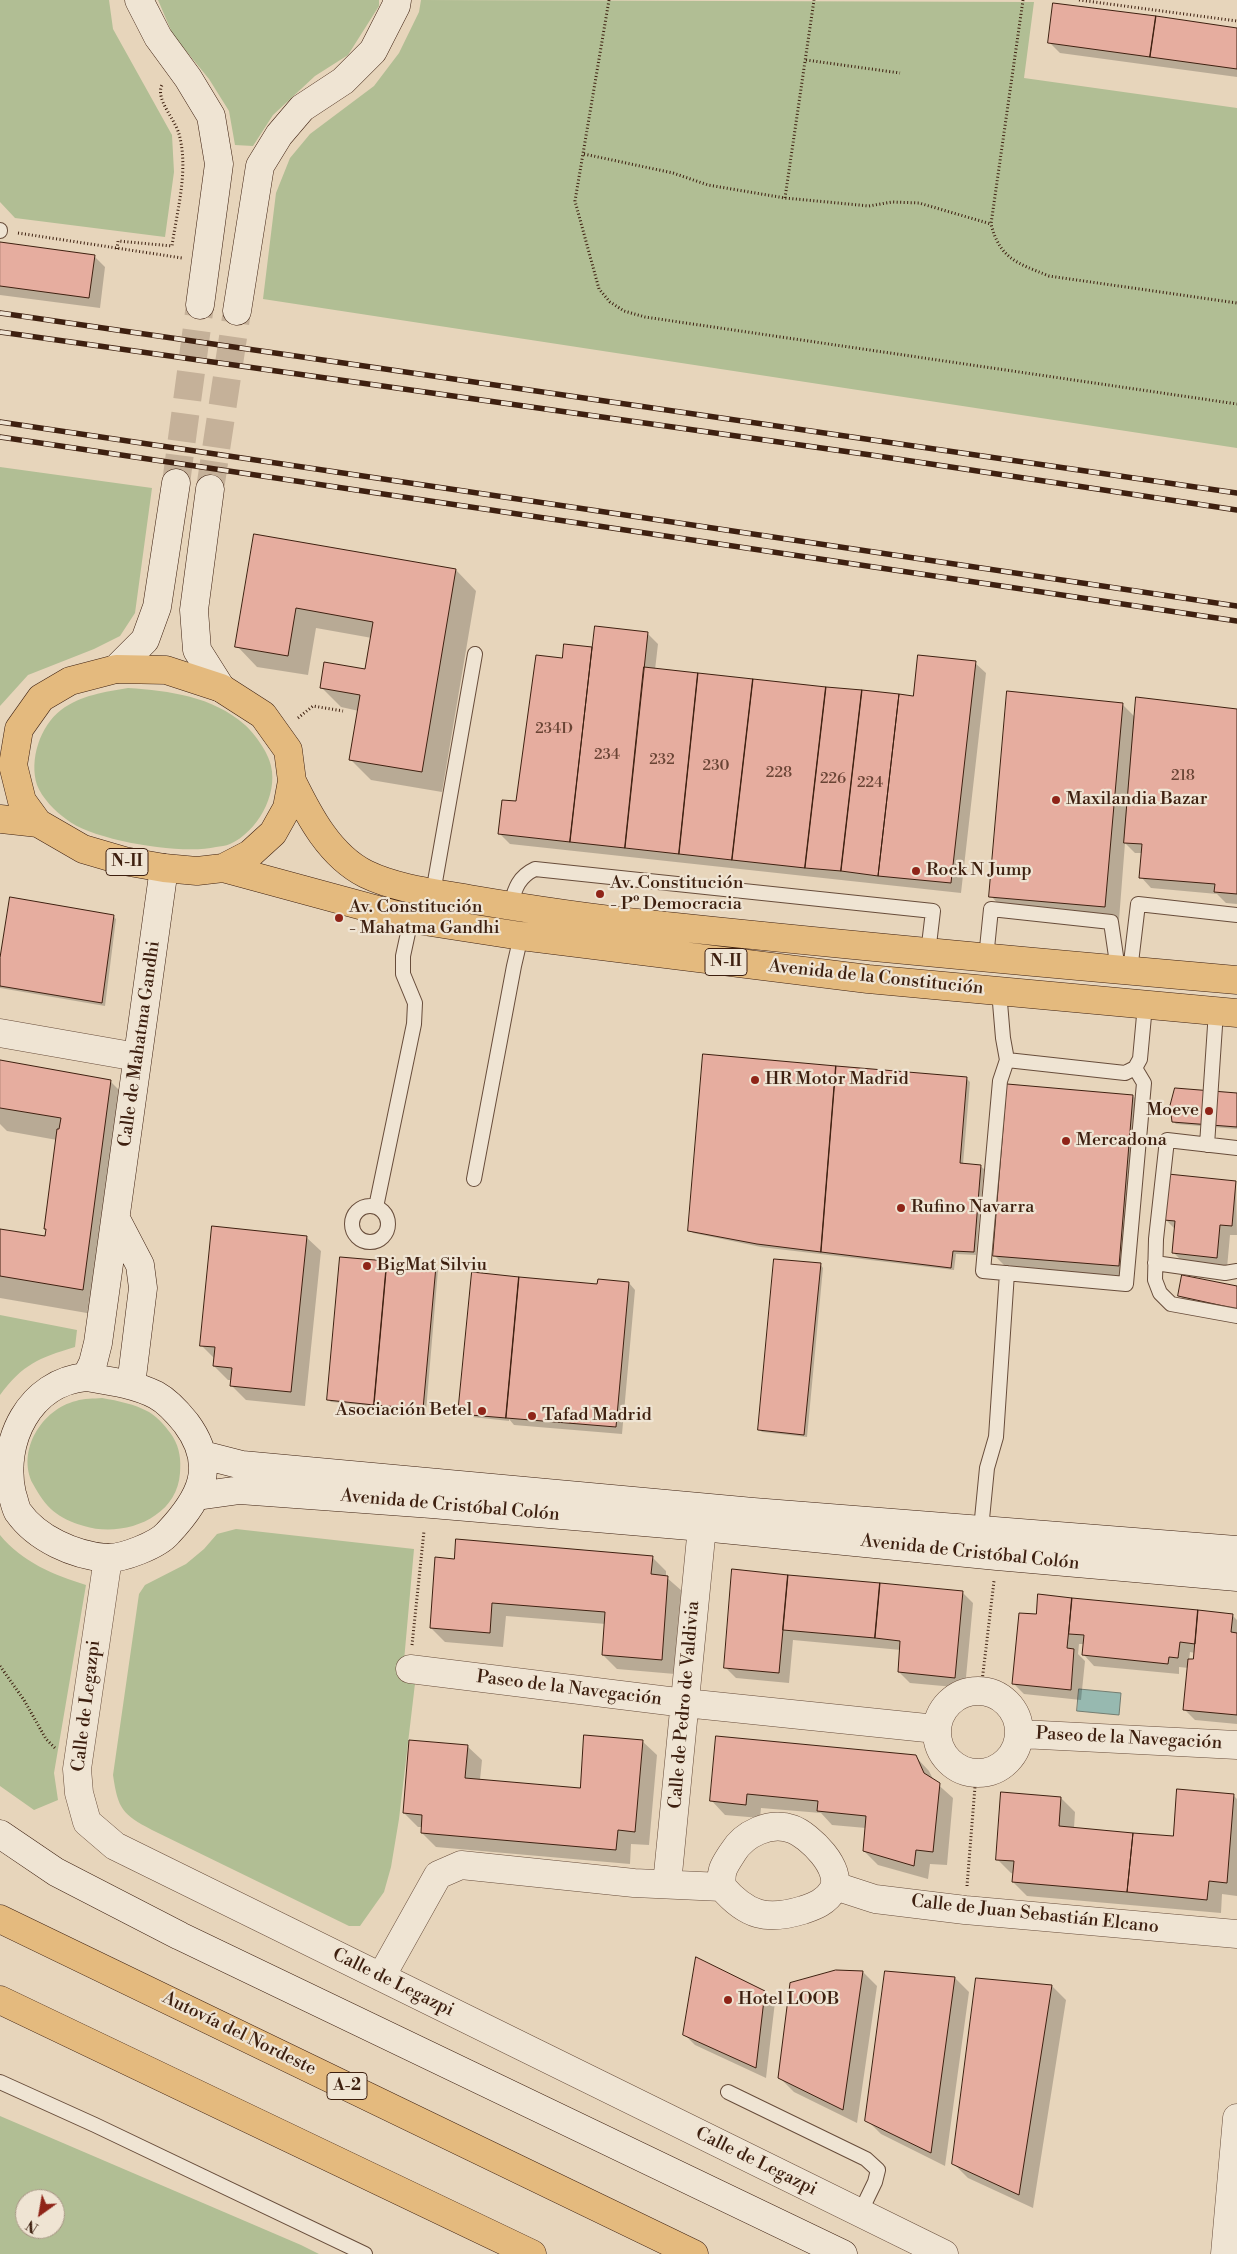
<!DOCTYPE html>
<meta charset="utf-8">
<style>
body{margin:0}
#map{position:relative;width:1237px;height:2254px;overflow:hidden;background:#e7d5bb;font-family:"Libre Bodoni",serif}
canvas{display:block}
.north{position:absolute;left:15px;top:2189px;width:50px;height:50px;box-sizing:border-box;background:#efe4d3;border:1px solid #a89685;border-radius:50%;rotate:212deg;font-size:14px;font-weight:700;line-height:20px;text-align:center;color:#3e2010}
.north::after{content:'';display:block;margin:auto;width:18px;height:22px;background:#8f2418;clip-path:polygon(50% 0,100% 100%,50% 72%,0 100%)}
</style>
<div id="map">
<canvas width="1237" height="2254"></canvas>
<div class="north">N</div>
</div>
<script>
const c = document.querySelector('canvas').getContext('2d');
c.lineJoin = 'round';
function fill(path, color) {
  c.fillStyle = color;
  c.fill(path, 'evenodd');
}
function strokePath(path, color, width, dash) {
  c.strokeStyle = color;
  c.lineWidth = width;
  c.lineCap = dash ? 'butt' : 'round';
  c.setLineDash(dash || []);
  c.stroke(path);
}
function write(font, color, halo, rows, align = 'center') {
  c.font = font + ' "Libre Bodoni",serif';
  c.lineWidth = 4.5;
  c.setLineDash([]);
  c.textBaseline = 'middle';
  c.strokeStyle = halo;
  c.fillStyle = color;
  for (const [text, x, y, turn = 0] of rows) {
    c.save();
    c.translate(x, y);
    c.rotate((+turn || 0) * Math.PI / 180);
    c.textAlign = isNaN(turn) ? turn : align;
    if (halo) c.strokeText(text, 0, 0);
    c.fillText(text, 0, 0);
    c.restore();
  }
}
fill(new Path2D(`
 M 0,0 L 109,0 L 113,29 L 172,135 L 174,172 L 165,237 L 15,218 L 0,202 Z
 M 158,0 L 379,0 L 379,6 L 348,55 L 315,76 L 273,115 L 253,146 L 235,145 L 229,111 L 209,79 L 173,35 Z
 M 421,0 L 1034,2 L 1024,78 L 1237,108 L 1237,448 L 263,299 L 276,193 L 290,158 L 310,134 L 374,86 L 399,53 L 419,12 Z
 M 0,467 L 152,488 L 135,613 L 120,636 L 94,649 L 28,675 L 0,706 Z
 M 128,688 C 170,691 212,696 245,725 C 255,734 268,752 271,766 C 278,795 257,832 230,844 C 226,846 220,846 216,847 C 182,855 93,841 66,819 C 55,811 42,798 37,785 C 29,760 40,726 61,710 C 81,695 105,692 128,688 Z
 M 0,1315 L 77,1330 L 75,1347 C 39,1358 23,1364 0,1395 Z
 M 102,1398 C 119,1401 134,1404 149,1412 C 159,1418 167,1428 173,1437 C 180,1449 181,1460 180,1473 C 177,1519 122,1538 84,1526 C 57,1518 46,1508 33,1484 C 16,1451 42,1409 76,1401 C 84,1398 94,1399 102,1398 Z
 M 236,1529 L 414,1549 L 403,1672 L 416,1675 L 399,1819 L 391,1867 L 384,1892 L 360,1926 L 349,1926 L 152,1830 C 122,1814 118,1809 113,1775 L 139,1594 L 145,1585 L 186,1564 L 204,1549 L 217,1534 Z
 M 0,1535 C 22,1562 54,1575 86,1585 L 54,1773 L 58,1800 L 34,1810 L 0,1786 Z
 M 0,2116 L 301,2245 L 319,2254 L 0,2254 ZM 25,2199 L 55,2199 L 55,2229 L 25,2229 Z`), '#b1be94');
const water = new Path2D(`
 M 1079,1689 L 1121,1693 L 1119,1715 L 1077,1711 Z`);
fill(water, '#97b9b0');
strokePath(water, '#737c70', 1);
fill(new Path2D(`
 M 1237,29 L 1237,77 L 1060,53 L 1049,42 Z
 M 0,243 L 94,256 L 105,267 L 100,308 L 0,295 Z
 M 255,535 L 456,570 L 476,591 L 442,792 L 371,780 L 351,760 L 359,711 L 341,707 L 321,687 L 366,670 L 372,638 L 316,628 L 308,675 L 257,667 L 237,646 Z
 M 647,633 L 658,644 L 655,670 L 915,697 L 975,663 L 986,673 L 961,893 L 510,844 L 500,834 L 517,802 L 563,659 L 565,645 L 593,648 Z
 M 1122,704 L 1136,718 L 1237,710 L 1237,904 L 1226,903 L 1217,894 L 1151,888 L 1141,877 L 1142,853 L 1135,853 L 1125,843 L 1119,920 L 1005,911 L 991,896 Z
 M 113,916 L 116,919 L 105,1006 L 0,988 L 0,965 Z
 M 0,1062 L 110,1081 L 138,1109 L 110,1317 L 0,1298 L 0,1230 L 46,1238 L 47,1231 L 45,1229 L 57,1140 L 7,1131 L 0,1124 Z
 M 967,1079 L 970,1082 L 963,1164 L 980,1166 L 984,1169 L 976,1255 L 956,1254 L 954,1270 L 761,1247 L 693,1233 L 690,1230 Z
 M 1237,1094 L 1237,1129 L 1176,1124 L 1173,1121 Z
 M 1133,1096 L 1147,1110 L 1133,1280 L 1008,1269 L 994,1255 Z
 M 1236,1182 L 1237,1235 L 1230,1235 L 1227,1268 L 1184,1263 L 1174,1253 L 1176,1230 L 1165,1219 Z
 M 306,1237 L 321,1251 L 305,1406 L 246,1400 L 232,1386 L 232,1380 L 228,1380 L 214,1366 L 215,1359 L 201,1345 Z
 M 820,1264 L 823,1268 L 807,1437 L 762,1432 L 759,1429 Z
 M 435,1267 L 438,1270 L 426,1411 L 331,1402 L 328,1399 Z
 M 629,1283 L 635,1290 L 622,1434 L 514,1425 L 509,1419 L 509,1421 L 463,1416 L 460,1413 L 599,1285 Z
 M 1237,1287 L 1237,1313 L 1186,1302 L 1179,1295 Z
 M 652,1557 L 666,1571 L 666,1577 L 682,1591 L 675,1674 L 617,1669 L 603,1655 L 606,1624 L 506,1616 L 503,1647 L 445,1642 L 431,1628 L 455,1560 Z
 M 733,1571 L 962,1592 L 973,1603 L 965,1688 L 910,1683 L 899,1672 L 901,1650 L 793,1640 L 789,1683 L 736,1678 L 725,1667 Z
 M 1039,1596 L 1232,1615 L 1237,1620 L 1237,1724 L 1195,1720 L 1185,1710 L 1189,1668 L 1179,1667 L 1179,1674 L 1094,1666 L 1084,1655 L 1085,1644 L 1079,1644 L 1078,1654 L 1085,1661 L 1081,1700 L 1024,1694 L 1014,1684 L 1037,1616 ZM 1190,1652 L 1195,1653 L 1195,1660 L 1189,1660 Z
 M 642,1741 L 657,1755 L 649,1845 L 631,1844 L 630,1864 L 436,1847 L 422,1833 L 422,1827 L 418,1827 L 404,1813 L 467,1746 L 482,1760 L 480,1780 L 581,1789 Z
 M 915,1756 L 929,1771 L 934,1781 L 953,1798 L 947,1865 L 930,1864 L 928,1879 L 878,1865 L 864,1851 L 866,1828 L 832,1825 L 821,1813 L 761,1808 L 760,1818 L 725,1815 L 711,1800 Z
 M 1003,1793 L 1061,1798 L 1075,1812 L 1074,1828 L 1174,1837 L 1234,1796 L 1237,1799 L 1237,1896 L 1222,1894 L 1221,1913 L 1027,1896 L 1013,1882 L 1014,1874 L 1011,1873 L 997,1859 Z
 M 863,1972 L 877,1986 L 857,2123 L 794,2092 L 780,2078 Z
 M 955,1978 L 969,1992 L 945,2166 L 881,2134 L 867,2120 Z
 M 977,1980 L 1052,1986 L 1066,2000 L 1033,2208 L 968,2178 L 954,2164 Z
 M 764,1992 L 775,2002 L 766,2078 L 695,2045 L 685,2035 Z`), '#0003');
const building = new Path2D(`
 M 1053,3 L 1156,16 L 1150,57 L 1048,43 Z
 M 1156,16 L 1237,28 L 1237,69 L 1150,57 Z
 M 0,242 L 95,255 L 89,298 L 0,286 Z
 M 254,534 L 456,569 L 422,772 L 349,760 L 360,695 L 320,688 L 324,662 L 365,669 L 373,622 L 296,608 L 288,656 L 235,647 Z
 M 595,626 L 648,632 L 625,848 L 570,842 Z
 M 564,644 L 592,647 L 570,842 L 498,834 L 502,800 L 516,801 L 536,655 L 562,658 Z
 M 918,655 L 976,661 L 951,883 L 878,876 L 899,694 L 913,696 Z
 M 644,667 L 698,673 L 679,854 L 625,848 Z
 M 698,673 L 753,679 L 732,860 L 679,854 Z
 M 753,679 L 826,687 L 805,868 L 732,860 Z
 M 826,687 L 862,690 L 841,871 L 805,868 Z
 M 862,690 L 899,694 L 878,876 L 841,871 Z
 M 1007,691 L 1123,703 L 1105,907 L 989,897 Z
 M 1136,697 L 1237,709 L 1237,894 L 1214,892 L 1215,884 L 1139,878 L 1142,844 L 1124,843 Z
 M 10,897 L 114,915 L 102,1003 L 0,986 L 0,958 Z
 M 703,1054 L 836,1066 L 821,1252 L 757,1244 L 688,1231 Z
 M 0,1060 L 111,1080 L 83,1290 L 0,1276 L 0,1229 L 45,1236 L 46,1229 L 44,1229 L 57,1129 L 59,1129 L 61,1118 L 0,1108 Z
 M 836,1066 L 967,1077 L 960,1163 L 981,1165 L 974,1252 L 953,1251 L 951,1268 L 821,1252 Z
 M 1007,1084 L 1133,1095 L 1119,1266 L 993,1256 Z
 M 1175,1088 L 1237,1093 L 1237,1127 L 1172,1122 L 1170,1106 Z
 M 1168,1174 L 1236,1181 L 1232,1226 L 1220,1225 L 1217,1258 L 1172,1253 L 1175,1221 L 1164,1220 Z
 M 212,1226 L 307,1236 L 291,1392 L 230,1386 L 232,1368 L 213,1366 L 215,1347 L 200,1346 Z
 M 340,1257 L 387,1261 L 374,1405 L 327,1400 Z
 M 774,1259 L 821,1263 L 804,1435 L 758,1430 Z
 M 387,1261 L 436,1266 L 423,1409 L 374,1405 Z
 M 472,1272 L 519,1277 L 506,1418 L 458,1414 Z
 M 1182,1275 L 1237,1286 L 1237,1309 L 1178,1296 Z
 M 519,1277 L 597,1284 L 598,1279 L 629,1282 L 616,1427 L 506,1418 Z
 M 456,1539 L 653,1556 L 651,1574 L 668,1576 L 662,1660 L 602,1655 L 605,1612 L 492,1603 L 490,1633 L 430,1628 L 435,1557 L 454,1559 Z
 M 732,1569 L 788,1575 L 779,1673 L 724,1668 Z
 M 788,1575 L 880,1583 L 875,1638 L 783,1630 Z
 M 880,1583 L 963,1591 L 955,1678 L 898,1672 L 900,1641 L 875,1638 Z
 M 1038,1594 L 1072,1598 L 1067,1648 L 1074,1649 L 1071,1690 L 1012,1684 L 1019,1613 L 1036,1614 Z
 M 1072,1598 L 1198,1610 L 1195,1644 L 1180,1642 L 1178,1658 L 1169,1657 L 1168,1664 L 1082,1655 L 1084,1635 L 1069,1634 Z
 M 1198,1610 L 1233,1614 L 1231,1632 L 1237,1633 L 1237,1715 L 1183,1710 L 1188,1659 L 1193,1659 Z
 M 584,1735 L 643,1740 L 635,1832 L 618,1830 L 616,1850 L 421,1833 L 422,1815 L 403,1813 L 409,1740 L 468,1745 L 465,1778 L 580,1788 Z
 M 716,1736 L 916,1755 L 924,1773 L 940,1783 L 933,1852 L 916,1850 L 914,1866 L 863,1851 L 866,1816 L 817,1811 L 818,1801 L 747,1794 L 746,1805 L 710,1801 Z
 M 1177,1789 L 1234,1794 L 1227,1883 L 1209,1881 L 1207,1900 L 1127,1892 L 1133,1833 L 1173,1836 Z
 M 1001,1792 L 1061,1797 L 1059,1826 L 1133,1833 L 1127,1892 L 1012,1882 L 1014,1861 L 996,1860 Z
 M 696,1957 L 765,1991 L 756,2068 L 683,2035 Z
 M 836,1970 L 863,1971 L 843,2110 L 778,2078 L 790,1983 Z
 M 885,1971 L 955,1977 L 931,2153 L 865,2121 Z
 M 976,1978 L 1052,1985 L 1019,2195 L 952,2164 Z`);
fill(building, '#e6ad9f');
strokePath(building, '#3e2010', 1);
strokePath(new Path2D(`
 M 176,483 L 200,305
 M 210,489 L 237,311`), '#c5b199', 28, [28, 14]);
const lane = new Path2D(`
 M 0,230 L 0,231
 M 433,893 L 475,654
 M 510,906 C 515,889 518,877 535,869 L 933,911 L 928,953
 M 986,958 L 991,909 L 1111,922 L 1118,970
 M 1130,971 L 1138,904 L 1237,915
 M 999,991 L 1003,1038 L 1007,1060 L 1125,1073 L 1135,1068 L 1140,1059 L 1145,1005
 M 1007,1060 L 1000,1081 L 983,1271 L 1126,1284 L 1144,1083 L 1135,1068
 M 1207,1145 L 1216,1011
 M 1237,1148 L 1167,1140 L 1156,1239 L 1155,1280 L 1160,1293 L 1171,1304 L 1237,1316
 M 474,1179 L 514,966 L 521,936
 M352 1224a18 18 0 1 1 36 0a18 18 0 1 1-36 0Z
 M 376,1207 L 414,1024 L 415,1003 L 403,974 L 403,956 L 411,919
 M 1155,1263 L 1225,1273 L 1237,1271
 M 981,1529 L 987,1468 L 996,1437 L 1007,1273
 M 0,2082 L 95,2125 L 365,2254
 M 728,2092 L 866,2159 L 878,2170 L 875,2182 L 860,2213`);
const street = new Path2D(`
 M 0,1033 L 137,1057
 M 108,1558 L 77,1769 L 79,1793 L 87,1822 L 115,1846 L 944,2254
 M 410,1669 L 685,1703 L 936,1729
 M937 1732a41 41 0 1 1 82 0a41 41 0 1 1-82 0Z
 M 1021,1734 L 1237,1745
 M 667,1884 L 702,1527
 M 835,1886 L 875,1899 L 965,1910 L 1237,1934
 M 381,1977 L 438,1875 L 461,1865 L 634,1883 L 722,1887 C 747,1916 767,1921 803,1910 C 815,1906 826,1902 833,1890 C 844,1869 809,1835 792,1829 C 770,1821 744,1834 733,1852 C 724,1866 720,1870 722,1887
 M 1225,2254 L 1237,2118`);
const secondary = new Path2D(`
 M 139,0 L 158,37 L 188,78 L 211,116 L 219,164 L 200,305
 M 237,311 L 260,166 L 279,135 L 302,108 L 343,81 L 373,51 L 396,6 L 397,0
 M 210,489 L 194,610 L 197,650 L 221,688
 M 116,669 L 145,640 L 157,607 L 176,483
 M 116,1219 L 140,1265 L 143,1288 L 131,1385
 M 86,1377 C 110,1381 134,1384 156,1395 C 167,1401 178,1413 186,1423 C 218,1466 201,1498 168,1533 C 158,1545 122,1559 106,1558 C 74,1555 37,1539 18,1512 C 15,1507 14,1499 12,1494 C 0,1441 30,1382 86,1377 Z
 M 86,1377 L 93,1363 L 98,1343 L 164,868
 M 203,1455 L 242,1465 L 753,1512 L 1237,1550
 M 197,1496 L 240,1490 L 432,1504 L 702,1527 L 997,1556 L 1237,1577
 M 0,1834 L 56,1872 L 180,1936 L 843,2254`);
const primary = new Path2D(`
 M 116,669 L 166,670 L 221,688 L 263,715 L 288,750 L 292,781 L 287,808 L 273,833 L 250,854 L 223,868 L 197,871 L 164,868 L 124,861 L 83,849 L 38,823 L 22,801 L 13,765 L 19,729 L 41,698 L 70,681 Z
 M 292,781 C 309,816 330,856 366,874 C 397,889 435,893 469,899 C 528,909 587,918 647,924 C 844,945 1040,963 1237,980
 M 0,819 L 38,823
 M 223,868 L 411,919 L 521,936 L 868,979 L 1237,1013`);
const highway = new Path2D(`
 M 0,1919 L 694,2254
 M 0,2000 L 532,2254`);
strokePath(lane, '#684d3b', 16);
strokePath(street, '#684d3b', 29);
strokePath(secondary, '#3e2010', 29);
strokePath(primary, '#3e2010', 29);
strokePath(highway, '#3e2010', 29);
strokePath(new Path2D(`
 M 609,0 L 575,201 L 599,289 L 610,302 L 624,311 L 645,317 L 1237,404
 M 1023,0 L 991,224 C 1000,259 1017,263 1049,276 L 1237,303
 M 1079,0 L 1237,21
 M 806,60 L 900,73
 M 584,154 L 673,173 L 708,185 L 785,198 L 869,206 L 892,202 L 919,203 L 991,224
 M 785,198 L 814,0
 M 18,233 L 182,258
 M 117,249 L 118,241 L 172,246 C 177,210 189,170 179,134 C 175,119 155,99 162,85
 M 298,718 L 313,706 L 343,711
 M 412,1645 L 424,1531
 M 0,1666 L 24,1700 L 46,1739 L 55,1748
 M 981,1690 L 994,1581
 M 967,1886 L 976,1774`), '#3e2010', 3, [1, 2.5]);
strokePath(lane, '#efe4d3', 14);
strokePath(street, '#efe4d3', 28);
strokePath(secondary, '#efe4d3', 28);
strokePath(primary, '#e4ba7e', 28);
strokePath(highway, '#e4ba7e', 28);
const rail = new Path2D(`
 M 0,313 L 1237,493
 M 0,332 L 871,455 L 1237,510
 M 0,422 L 1237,606
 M 0,437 L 1237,621`);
strokePath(rail, '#3e2010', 5.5);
strokePath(rail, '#efe4d3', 4, [11]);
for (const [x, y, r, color] of [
 [1056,800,5,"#8f2418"],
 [916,871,5,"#8f2418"],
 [600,894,5,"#8f2418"],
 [339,918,5,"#8f2418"],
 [755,1080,5,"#8f2418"],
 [1209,1111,5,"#8f2418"],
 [1066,1141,5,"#8f2418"],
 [901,1208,5,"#8f2418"],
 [367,1266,5,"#8f2418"],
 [482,1411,5,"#8f2418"],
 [532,1416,5,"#8f2418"],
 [728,2000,5,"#8f2418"]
]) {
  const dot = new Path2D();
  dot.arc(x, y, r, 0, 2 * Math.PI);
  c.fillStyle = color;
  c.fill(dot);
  strokePath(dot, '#efe4d3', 2);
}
write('15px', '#684334', null, [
 ["234D",554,729],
 ["234",607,755],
 ["232",662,760],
 ["230",716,766],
 ["228",779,773],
 ["218",1183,776],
 ["226",833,779],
 ["224",870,783]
]);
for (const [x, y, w] of [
 [127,862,42],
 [726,962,42],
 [347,2086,40]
]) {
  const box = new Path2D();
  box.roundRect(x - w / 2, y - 13.5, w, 27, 4);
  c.fillStyle = '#efe4d3';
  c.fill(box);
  strokePath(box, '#3e2010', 1);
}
write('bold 16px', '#3e2010', null, [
 ["N-II",127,862],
 ["N-II",726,962],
 ["A-2",347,2086]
]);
write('18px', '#3e2010', '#efe4d3', [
 ["Maxilandia Bazar",1066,800],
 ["Rock N Jump",926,871],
 ["Av. Constitución",610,884],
 ["- Pº Democracia",610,905],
 ["Av. Constitución",349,908],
 ["- Mahatma Gandhi",349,929],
 ["HR Motor Madrid",765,1080],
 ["Moeve",1199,1111,"right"],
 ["Mercadona",1076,1141],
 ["Rufino Navarra",911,1208],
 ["BigMat Silviu",377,1266],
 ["Asociación Betel",472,1411,"right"],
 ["Tafad Madrid",542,1416],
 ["Hotel LOOB",738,2000]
], 'left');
write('18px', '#3e2010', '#efe4d3', [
 ["Avenida de la Constitución",876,978,6],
 ["Calle de Mahatma Gandhi",140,1044,-82],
 ["Avenida de Cristóbal Colón",450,1506,5],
 ["Avenida de Cristóbal Colón",970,1553,6],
 ["Paseo de la Navegación",569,1689,7],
 ["Calle de Pedro de Valdivia",685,1705,-85],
 ["Calle de Legazpi",87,1706,-83],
 ["Paseo de la Navegación",1129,1739,3],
 ["Calle de Juan Sebastián Elcano",1035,1915,6],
 ["Calle de Legazpi",393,1983,26],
 ["Autovía del Nordeste",239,2034,26],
 ["Calle de Legazpi",756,2162,26]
]);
</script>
